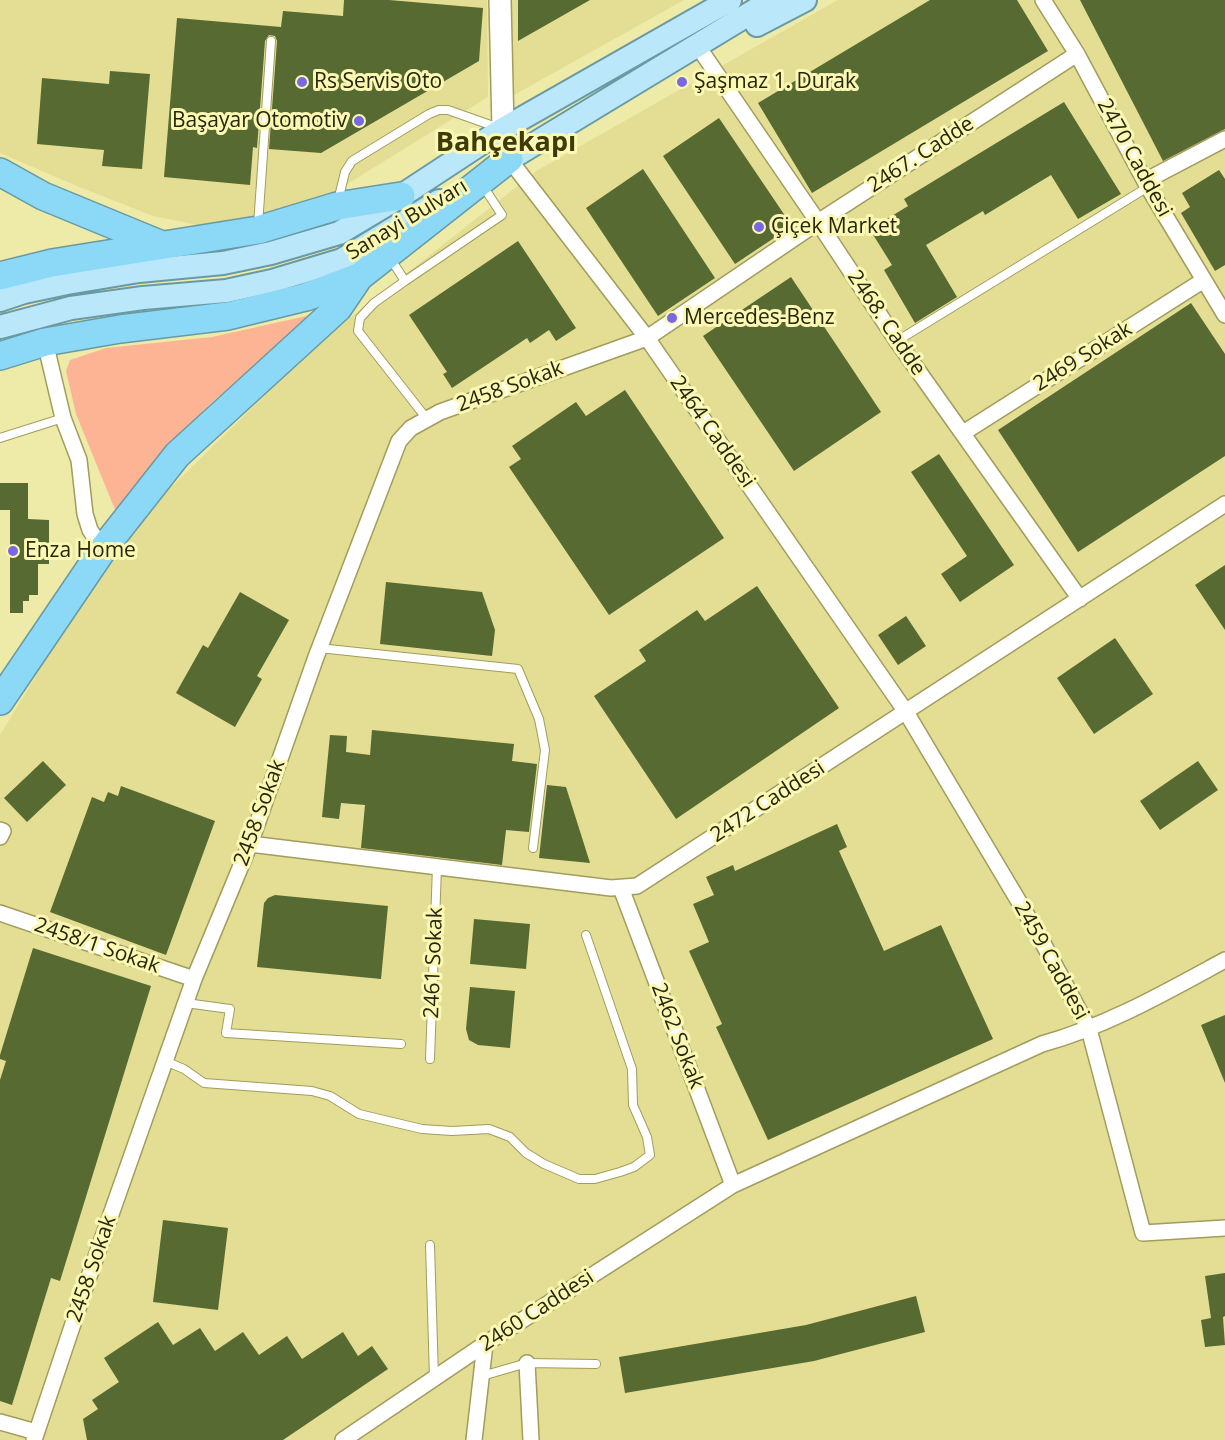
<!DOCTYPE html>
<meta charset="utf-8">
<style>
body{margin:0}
canvas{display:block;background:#eeeaa7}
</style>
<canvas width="1225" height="1440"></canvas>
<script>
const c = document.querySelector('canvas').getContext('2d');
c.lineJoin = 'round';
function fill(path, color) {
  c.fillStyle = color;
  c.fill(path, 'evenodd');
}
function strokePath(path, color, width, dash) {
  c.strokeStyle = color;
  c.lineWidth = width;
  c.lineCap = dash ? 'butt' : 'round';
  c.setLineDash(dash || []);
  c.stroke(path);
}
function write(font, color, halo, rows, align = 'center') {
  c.font = font + ' "Open Sans",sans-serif';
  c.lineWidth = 6;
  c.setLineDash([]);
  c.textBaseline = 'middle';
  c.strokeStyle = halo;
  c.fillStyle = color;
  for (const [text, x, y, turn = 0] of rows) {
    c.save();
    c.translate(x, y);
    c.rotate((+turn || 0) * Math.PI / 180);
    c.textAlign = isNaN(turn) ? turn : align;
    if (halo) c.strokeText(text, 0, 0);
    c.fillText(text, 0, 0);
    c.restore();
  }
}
fill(new Path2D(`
 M 0,0 L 487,0 L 488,97 L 331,194 L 213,228 L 153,216 L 77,186 L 0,153 Z
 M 506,0 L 684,0 L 505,100 Z
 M 838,0 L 1225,0 L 1225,1440 L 0,1440 L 0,735 L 51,651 L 140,518 L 318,343 L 538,170 Z`), '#e3de93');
fill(new Path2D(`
 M 311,315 L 211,403 L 157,457 L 116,512 L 76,414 L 66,371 L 70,360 L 106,348 L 212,337 Z`), '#fdb494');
fill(new Path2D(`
 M 344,0 L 389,0 L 483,8 L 479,61 L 321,153 L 269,149 L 277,41 L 275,36 L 269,35 L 265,41 L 257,148 L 253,147 L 250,185 L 164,177 L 177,18 L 281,27 L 283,11 L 343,16 Z
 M 518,0 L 590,0 L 518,41 Z
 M 930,0 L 1017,0 L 1048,51 L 812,193 L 758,103 Z
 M 1080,0 L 1225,0 L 1225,129 L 1163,161 Z
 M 110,71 L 150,74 L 142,169 L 102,166 L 104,150 L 37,144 L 42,78 L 109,84 Z
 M 1064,102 L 1121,194 L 1078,219 L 1051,175 L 985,215 L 983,211 L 926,245 L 957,297 L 915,323 L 884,270 L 892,265 L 872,233 L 874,227 L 908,206 L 904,199 Z
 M 719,118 L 792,226 L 735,264 L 663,156 Z
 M 643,169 L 715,278 L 658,316 L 586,208 Z
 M 1219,170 L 1225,179 L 1225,265 L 1215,271 L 1181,213 L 1190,207 L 1182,193 Z
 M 518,241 L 576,328 L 556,341 L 549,330 L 530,343 L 527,338 L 452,388 L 443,374 L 447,372 L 409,315 Z
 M 791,277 L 881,412 L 794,471 L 703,336 Z
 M 1191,303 L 1225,354 L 1225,456 L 1078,552 L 998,430 Z
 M 625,390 L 724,538 L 609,615 L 509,467 L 521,459 L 512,446 L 576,402 L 586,416 Z
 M 939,454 L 1014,565 L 960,602 L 941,574 L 967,556 L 911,472 Z
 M 0,483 L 28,483 L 28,519 L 49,520 L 49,564 L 38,564 L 38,595 L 29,595 L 29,601 L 23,601 L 23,613 L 10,613 L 10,510 L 0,510 Z
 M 1225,565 L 1225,630 L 1195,585 Z
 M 386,582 L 482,592 L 495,630 L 492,656 L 380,644 Z
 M 757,586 L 839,708 L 676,819 L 594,696 L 646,661 L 639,650 L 697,610 L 705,621 Z
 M 240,592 L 289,620 L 257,676 L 262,679 L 235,727 L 176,693 L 203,645 L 208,648 Z
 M 906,616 L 926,646 L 898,665 L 878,635 Z
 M 1115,638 L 1153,694 L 1094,734 L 1057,678 Z
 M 372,730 L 514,744 L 512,761 L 537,764 L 529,832 L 506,830 L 502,865 L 361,848 L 365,805 L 341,803 L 339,819 L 322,817 L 330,735 L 347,736 L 346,752 L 370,755 Z
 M 43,761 L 66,785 L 27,822 L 4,798 Z
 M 1198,761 L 1218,790 L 1160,830 L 1140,801 Z
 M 547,785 L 566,787 L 590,863 L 539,858 Z
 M 121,786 L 215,821 L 166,955 L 50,912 L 92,797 L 104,802 L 108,792 L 118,796 Z
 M 837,824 L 847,847 L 839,851 L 884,951 L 941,925 L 993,1039 L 768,1140 L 716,1027 L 722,1024 L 689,951 L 709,942 L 693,904 L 714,895 L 706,877 L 733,865 L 735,871 Z
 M 275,895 L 388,906 L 381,979 L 257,967 L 264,903 L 268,898 Z
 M 474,919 L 530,924 L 526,969 L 470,964 Z
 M 33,948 L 151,986 L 60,1281 L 51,1278 L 12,1405 L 0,1401 L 0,1080 L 6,1061 L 0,1059 L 0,1055 Z
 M 470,987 L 515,991 L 510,1048 L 478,1045 L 469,1040 L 466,1029 Z
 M 1225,1015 L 1225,1083 L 1201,1025 Z
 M 163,1220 L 228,1228 L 218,1310 L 153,1302 Z
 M 1225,1273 L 1225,1316 L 1223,1317 L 1225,1345 L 1205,1347 L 1201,1320 L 1211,1318 L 1205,1276 Z
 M 916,1296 L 925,1332 L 814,1361 L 625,1393 L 619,1357 L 806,1325 Z
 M 158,1322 L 173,1345 L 200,1328 L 215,1351 L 243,1332 L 259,1355 L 287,1336 L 302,1359 L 343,1332 L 358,1356 L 372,1346 L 388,1369 L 283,1440 L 87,1440 L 83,1419 L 98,1409 L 92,1400 L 119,1382 L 104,1358 Z`), '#566a31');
const lane = new Path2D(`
 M 338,201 L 345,172 L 352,161 L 429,114 L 439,110 L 448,110 L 499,128
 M 258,225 L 271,41
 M 390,258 L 405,281 L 502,215 L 483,186
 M 405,281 L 374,303 L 360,318 L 358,331 L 427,419
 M 897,341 L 1148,187
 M 0,438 L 63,418
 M 319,648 L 518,669 L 539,719 L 545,750 L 533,848
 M 186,1003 L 230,1009 L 226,1033 L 401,1044
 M 430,1059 L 437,867
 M 165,1061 L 184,1069 L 204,1083 L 312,1091 L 330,1096 L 359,1114 L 422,1129 L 452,1131 L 489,1129 L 510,1137 L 526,1153 L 544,1164 L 579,1179 L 595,1179 L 620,1172 L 634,1167 L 650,1155 L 647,1137 L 633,1105 L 632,1069 L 586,935
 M 430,1245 L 434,1378
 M 482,1376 L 527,1363 L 596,1364`);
const street = new Path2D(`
 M 1043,0 L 1077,54 L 1148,187 L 1225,315
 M 697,45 L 818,222 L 897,341 L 1080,599
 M 509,159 L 647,338 L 906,712 L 1037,932 L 1089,1029 L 1143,1233 L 1225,1228
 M 1145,181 L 1225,139
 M 45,342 L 63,418 L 79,460 L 85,514 L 90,530 L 103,549
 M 963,433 L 1204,280
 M 0,830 L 3,831 L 0,837
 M 250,844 L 611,888 L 637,886 L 1225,504
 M 621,888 L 733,1185
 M 0,913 L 194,979
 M 527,1363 L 531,1440
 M 0,1422 L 36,1432
 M 34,1440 L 85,1288 L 194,979 L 250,844 L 316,657 L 399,441 L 411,428 L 440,412 L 647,338 L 818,222 L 1077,54
 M 343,1440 L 485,1344 L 733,1185 L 1042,1044 C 1107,1026 1166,992 1225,960
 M 474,1440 L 485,1344`);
const secondary = new Path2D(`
 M 500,0 L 503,129`);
const primary = new Path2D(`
 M 757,25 L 805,0
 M 493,169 L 772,0
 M 0,300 L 24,292 L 67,283 L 139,271 L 223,263 L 271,253 L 339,233 L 401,196 L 503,129 L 730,0
 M 0,327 L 71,308 L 143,298 L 226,291 L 272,281 L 342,260 L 439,201`);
const highway = new Path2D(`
 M 0,172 L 43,196 L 162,245
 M 0,276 L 52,263 L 258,230 L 337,206 L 401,196
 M 0,356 L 45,342 L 120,329 L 228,316 L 306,297 L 359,277 L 509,159
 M 0,701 L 103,549 L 177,455 L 338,308 L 359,277`);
strokePath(lane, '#a19d5c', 10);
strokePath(street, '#a19d5c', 18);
strokePath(secondary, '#a19d5c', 24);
strokePath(primary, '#699aa4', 26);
strokePath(highway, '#699aa4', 30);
strokePath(lane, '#fff', 8);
strokePath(street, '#fff', 15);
strokePath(secondary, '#fff', 21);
strokePath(primary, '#bae8fa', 22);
strokePath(highway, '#8cd9f7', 27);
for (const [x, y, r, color] of [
 [302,82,6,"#7868e3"],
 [682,82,6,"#7868e3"],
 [359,121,6,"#7868e3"],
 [759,227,6,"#7868e3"],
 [672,318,6,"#7868e3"],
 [13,551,6,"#7868e3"]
]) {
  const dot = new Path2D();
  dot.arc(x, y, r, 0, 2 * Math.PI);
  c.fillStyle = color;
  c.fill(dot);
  strokePath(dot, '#fbf8b4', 2);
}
write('21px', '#27260a', '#fbf8b4', [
 ["Rs Servis Oto",314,82],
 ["Şaşmaz 1. Durak",694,82],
 ["Başayar Otomotiv",347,121,"right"],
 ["Çiçek Market",771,227],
 ["Mercedes-Benz",684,318],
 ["Enza Home",25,551]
], 'left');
write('21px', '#27260a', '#fbf8b4', [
 ["2467. Cadde",921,155,-33],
 ["2470 Caddesi",1134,158,61],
 ["Sanayi Bulvarı",407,220,-31],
 ["2468. Cadde",886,323,56],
 ["2469 Sokak",1083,357,-32],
 ["2458 Sokak",510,387,-20],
 ["2464 Caddesi",712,432,55],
 ["2472 Caddesi",768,802,-33],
 ["2458 Sokak",260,813,-70],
 ["2458/1 Sokak",97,946,19],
 ["2459 Caddesi",1051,961,61],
 ["2461 Sokak",434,963,-88],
 ["2462 Sokak",677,1036,69],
 ["2458 Sokak",92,1269,-71],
 ["2460 Caddesi",537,1311,-33]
]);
write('bold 27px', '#3f3b07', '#fbf8b4', [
 ["Bahçekapı",506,143]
]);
</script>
